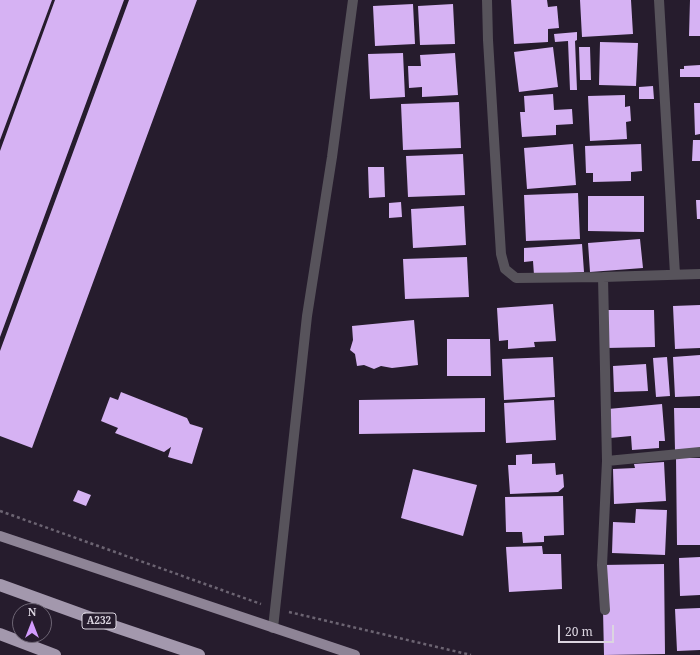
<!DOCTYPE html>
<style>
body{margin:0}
#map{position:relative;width:700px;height:655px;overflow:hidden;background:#261c2d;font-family:"Noto Serif",serif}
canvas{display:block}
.north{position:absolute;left:12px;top:603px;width:40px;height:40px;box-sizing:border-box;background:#261c2d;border:1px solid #6e6675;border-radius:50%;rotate:0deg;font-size:11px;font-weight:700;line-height:16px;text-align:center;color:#dbd5e0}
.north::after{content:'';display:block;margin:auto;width:14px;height:18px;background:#d39cfd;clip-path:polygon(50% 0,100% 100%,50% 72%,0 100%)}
.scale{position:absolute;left:558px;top:625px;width:56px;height:18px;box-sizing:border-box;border:2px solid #dbd5e0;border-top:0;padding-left:5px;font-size:12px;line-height:14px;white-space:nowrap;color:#dbd5e0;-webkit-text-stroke:3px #261c2d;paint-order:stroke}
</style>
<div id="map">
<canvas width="700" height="655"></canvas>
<div class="north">N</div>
<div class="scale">20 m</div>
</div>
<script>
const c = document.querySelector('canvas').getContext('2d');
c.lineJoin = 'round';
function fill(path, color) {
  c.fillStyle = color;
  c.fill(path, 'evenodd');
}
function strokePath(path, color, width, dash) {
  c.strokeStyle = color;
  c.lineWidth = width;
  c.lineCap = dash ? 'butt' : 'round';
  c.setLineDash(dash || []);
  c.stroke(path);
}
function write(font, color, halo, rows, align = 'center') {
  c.font = font + ' "Noto Serif",serif';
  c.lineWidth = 4;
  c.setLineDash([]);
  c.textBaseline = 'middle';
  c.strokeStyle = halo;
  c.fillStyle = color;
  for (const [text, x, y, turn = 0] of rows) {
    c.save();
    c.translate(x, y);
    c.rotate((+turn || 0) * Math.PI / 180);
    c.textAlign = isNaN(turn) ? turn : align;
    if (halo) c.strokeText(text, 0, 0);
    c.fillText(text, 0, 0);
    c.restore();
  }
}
fill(new Path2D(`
 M 0,0 L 52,0 L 0,140 Z
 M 55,0 L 124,0 L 0,337 L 0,151 Z
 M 129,0 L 197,0 L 32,448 L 0,436 L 0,351 Z
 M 511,0 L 547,0 L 548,7 L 557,6 L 559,28 L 548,29 L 548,42 L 514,44 Z
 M 580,0 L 631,0 L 633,34 L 582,37 Z
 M 690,0 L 700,0 L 700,36 L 689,36 Z
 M 413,4 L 415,44 L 375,46 L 373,6 Z
 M 453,4 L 455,44 L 420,45 L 418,6 Z
 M 577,32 L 577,40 L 575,41 L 577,90 L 570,90 L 568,41 L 555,42 L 554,34 Z
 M 600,42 L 638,43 L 636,86 L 599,85 Z
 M 553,47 L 558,87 L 519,92 L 514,52 Z
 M 579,47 L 590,47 L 591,80 L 580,80 Z
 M 403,53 L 405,97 L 370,99 L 368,54 Z
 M 455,53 L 458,95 L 422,97 L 422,87 L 409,88 L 408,66 L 421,66 L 420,55 Z
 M 700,65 L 700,77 L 680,77 L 680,69 L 684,69 L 684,66 Z
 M 653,86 L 654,99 L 639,99 L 639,87 Z
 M 553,94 L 554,110 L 572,109 L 573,124 L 556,125 L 556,135 L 522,137 L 520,112 L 525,112 L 524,96 Z
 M 625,95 L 625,107 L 630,106 L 631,121 L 626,122 L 627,139 L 590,141 L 588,96 Z
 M 459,102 L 461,148 L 403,150 L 401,104 Z
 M 694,103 L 700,103 L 700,134 L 695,135 Z
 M 693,140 L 700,140 L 700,161 L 692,161 Z
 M 573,144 L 576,185 L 527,189 L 524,148 Z
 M 641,144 L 642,171 L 631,172 L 631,181 L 593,182 L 593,173 L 586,173 L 585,146 Z
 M 463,154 L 465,195 L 408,197 L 406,156 Z
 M 368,167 L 384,167 L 385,197 L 369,198 Z
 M 578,193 L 580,239 L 526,241 L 524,195 Z
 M 588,196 L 644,196 L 644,232 L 588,231 Z
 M 696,200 L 700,200 L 700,219 L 697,219 Z
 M 401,202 L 402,217 L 389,218 L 389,203 Z
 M 464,206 L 466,245 L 413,248 L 411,209 Z
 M 640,239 L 643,268 L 590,272 L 588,243 Z
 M 582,244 L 584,272 L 534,275 L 533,261 L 524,262 L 524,248 Z
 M 467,257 L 469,297 L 405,299 L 403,259 Z
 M 553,304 L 556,341 L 534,342 L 535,347 L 508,349 L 508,340 L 499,341 L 497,308 Z
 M 700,305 L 700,348 L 675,349 L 673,306 Z
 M 606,310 L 654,310 L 655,347 L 606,348 Z
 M 414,320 L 418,365 L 392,368 L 381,366 L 374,369 L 364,365 L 357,366 L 355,354 L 350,350 L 353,340 L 352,326 Z
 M 447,339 L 490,339 L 491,376 L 447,376 Z
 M 700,355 L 700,396 L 675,397 L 673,357 Z
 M 553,357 L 555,397 L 504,400 L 502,359 Z
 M 667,357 L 670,396 L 656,397 L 653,358 Z
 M 646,364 L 648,391 L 614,392 L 613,366 Z
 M 121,392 L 187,418 L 190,424 L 203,428 L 192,464 L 168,457 L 171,447 L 164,452 L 115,433 L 118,428 L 101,421 L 110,397 L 118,400 Z
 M 485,398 L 485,432 L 359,434 L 359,400 Z
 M 554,400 L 556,440 L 506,443 L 504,403 Z
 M 662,404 L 665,441 L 659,441 L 659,448 L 632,450 L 631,436 L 610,438 L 608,409 Z
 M 674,408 L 700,408 L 700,449 L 675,450 Z
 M 532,454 L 532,464 L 555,463 L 556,475 L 563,474 L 564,487 L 558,492 L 510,494 L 508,465 L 516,465 L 516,455 Z
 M 676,458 L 700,458 L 700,545 L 677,545 Z
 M 664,462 L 666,501 L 614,504 L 613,469 L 635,468 L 634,464 Z
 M 413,469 L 477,485 L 463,536 L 401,518 Z
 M 78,490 L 91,495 L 86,506 L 73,501 Z
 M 563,496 L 564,535 L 544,536 L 544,542 L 523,543 L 522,532 L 506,532 L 505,497 Z
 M 636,509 L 667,510 L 665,555 L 612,553 L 613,522 L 635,523 Z
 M 542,546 L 543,554 L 561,554 L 562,589 L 509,592 L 506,547 Z
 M 700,557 L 700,595 L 680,596 L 679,558 Z
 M 664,564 L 665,654 L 604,655 L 602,565 Z
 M 700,608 L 700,650 L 677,651 L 675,609 Z`), '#d6b2f3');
strokePath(new Path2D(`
 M 0,511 L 261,604
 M 289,612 L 471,655`), '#6c6472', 2.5, [3, 3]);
strokePath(new Path2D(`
 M 487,0 L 488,40 L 501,254 L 505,269 L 516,278 L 603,277 L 700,274
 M 659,0 L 675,274
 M 603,277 L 607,461 L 602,565 L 605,610
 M 607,461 L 700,452
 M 273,628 L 307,316 L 332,157 L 353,0`), '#57535b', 10);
strokePath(new Path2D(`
 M 0,536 L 355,655`), '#8e8496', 10);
strokePath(new Path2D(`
 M 0,585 L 116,627 L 199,655
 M 0,634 L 55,655`), '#a398ad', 12);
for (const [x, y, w] of [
 [99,621,34]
]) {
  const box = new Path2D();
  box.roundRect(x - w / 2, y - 8, w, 16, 3);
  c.fillStyle = '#261c2d';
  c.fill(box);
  strokePath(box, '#dbd5e0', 1);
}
write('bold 10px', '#dbd5e0', null, [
 ["A232",99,621]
]);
</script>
